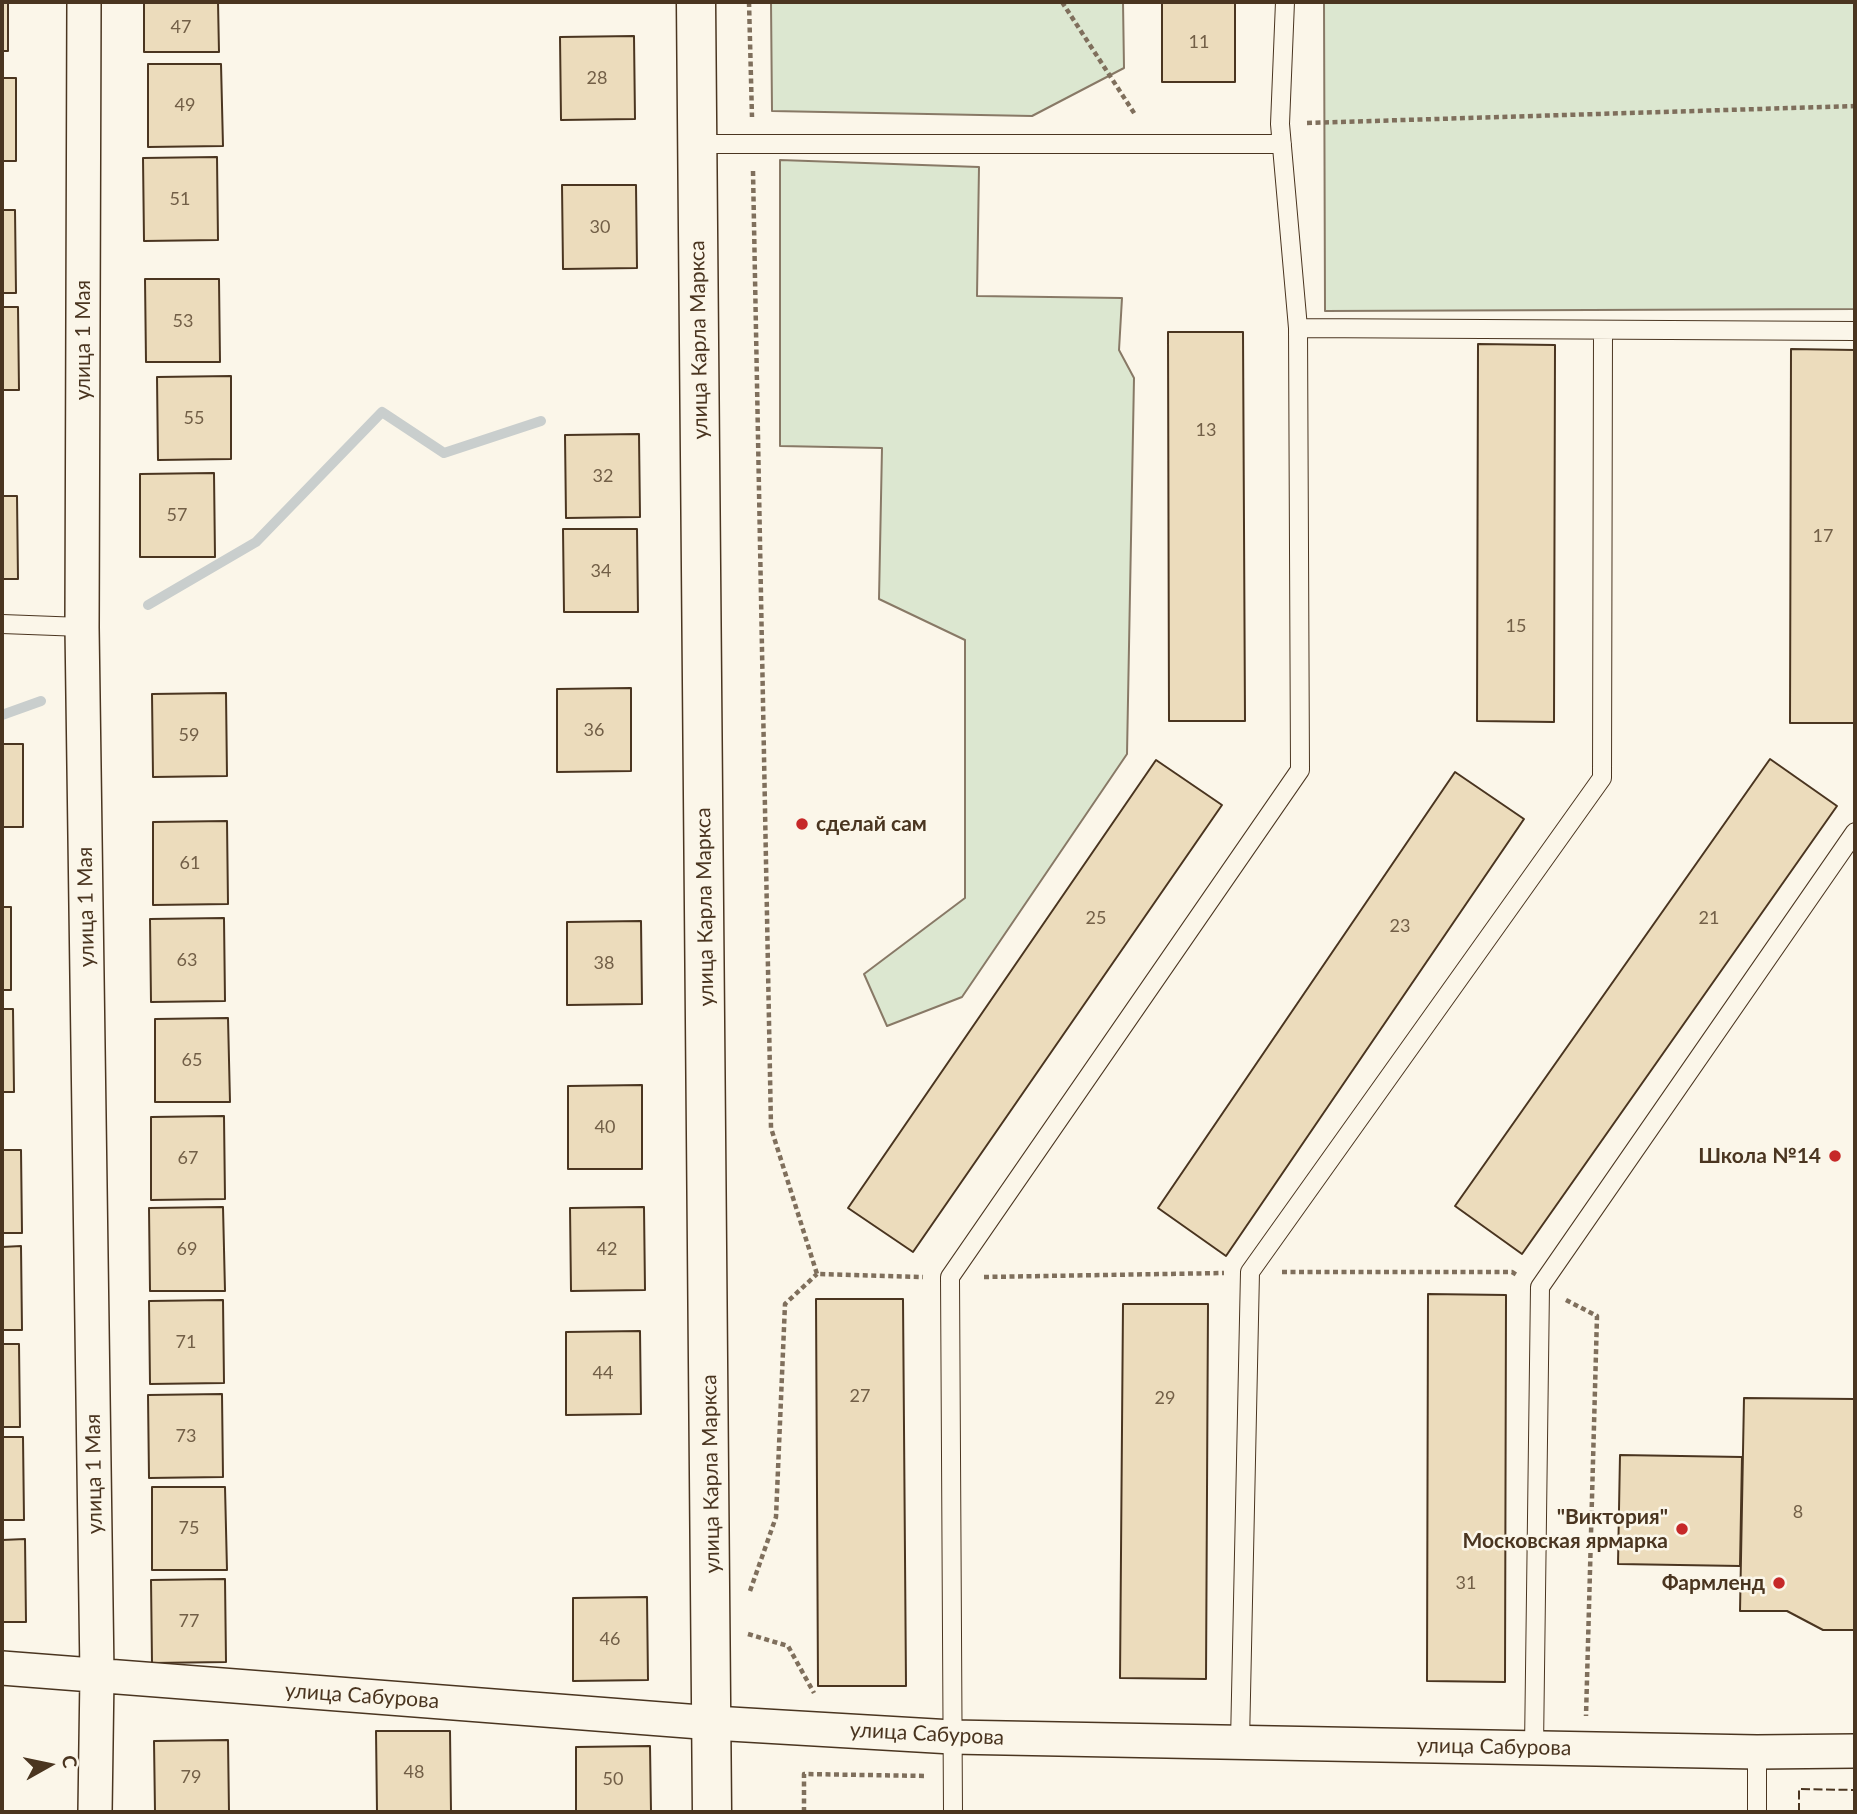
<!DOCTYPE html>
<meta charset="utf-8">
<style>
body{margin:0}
#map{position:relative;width:1857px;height:1814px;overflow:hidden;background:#fbf6e9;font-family:Lato,sans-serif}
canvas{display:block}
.frame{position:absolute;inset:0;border:4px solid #4a3520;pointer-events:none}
.north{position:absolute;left:14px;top:1730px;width:70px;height:70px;-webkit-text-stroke:5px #fbf6e9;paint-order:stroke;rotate:81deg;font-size:19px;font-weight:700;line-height:28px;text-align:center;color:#4a3520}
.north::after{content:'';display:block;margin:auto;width:24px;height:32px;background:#4a3520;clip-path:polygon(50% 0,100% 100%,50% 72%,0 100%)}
</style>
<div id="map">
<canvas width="1857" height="1814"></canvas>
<div class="frame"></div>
<div class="north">С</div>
</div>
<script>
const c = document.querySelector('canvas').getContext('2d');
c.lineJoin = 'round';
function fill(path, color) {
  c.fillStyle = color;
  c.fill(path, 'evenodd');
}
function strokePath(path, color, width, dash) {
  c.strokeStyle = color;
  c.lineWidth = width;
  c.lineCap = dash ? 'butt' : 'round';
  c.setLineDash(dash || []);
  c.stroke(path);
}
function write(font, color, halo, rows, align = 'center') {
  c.font = font + ' Lato,sans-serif';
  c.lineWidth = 5;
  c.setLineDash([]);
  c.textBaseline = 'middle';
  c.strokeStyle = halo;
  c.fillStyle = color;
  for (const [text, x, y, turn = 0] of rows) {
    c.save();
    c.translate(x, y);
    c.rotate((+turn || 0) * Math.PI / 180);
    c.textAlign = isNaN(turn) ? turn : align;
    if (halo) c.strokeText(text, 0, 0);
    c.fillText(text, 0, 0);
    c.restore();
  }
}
const green = new Path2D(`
 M 771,2 L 1123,2 L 1124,68 L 1032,116 L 772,111 Z
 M 1324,2 L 1855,2 L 1855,309 L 1325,311 Z
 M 780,160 L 979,167 L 977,296 L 1122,298 L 1119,350 L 1134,378 L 1127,754 L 962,997 L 887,1026 L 864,974 L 965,898 L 965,640 L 879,599 L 882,448 L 780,446 Z`);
fill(green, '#dce7d0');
strokePath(green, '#887966', 2);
strokePath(new Path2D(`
 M 148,605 L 256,542 L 382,412 L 444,453 L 541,421
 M 2,715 L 41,701`), '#c9cecd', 10);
const building = new Path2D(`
 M 2,2 L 8,2 L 8,51 L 2,51 Z
 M 144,2 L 218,2 L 219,52 L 144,52 Z
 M 1162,2 L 1235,2 L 1235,82 L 1162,82 Z
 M 634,36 L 635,119 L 561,120 L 560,37 Z
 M 148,64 L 221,64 L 223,146 L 148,147 Z
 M 2,78 L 16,78 L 16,161 L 2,161 Z
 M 217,157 L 218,240 L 144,241 L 143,158 Z
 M 562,185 L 636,185 L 637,268 L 563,269 Z
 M 2,210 L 15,210 L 16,293 L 2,293 Z
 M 145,279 L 219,279 L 220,362 L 146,362 Z
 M 2,307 L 18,307 L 19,390 L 2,390 Z
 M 1168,332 L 1243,332 L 1245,721 L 1169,721 Z
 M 1478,344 L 1555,345 L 1554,722 L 1477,721 Z
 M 1791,349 L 1855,350 L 1855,723 L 1790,723 Z
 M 231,376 L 231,459 L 158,460 L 157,377 Z
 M 639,434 L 640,517 L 566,518 L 565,435 Z
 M 214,473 L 215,557 L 140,557 L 140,474 Z
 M 2,496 L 17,496 L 18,579 L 2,579 Z
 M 563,529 L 637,529 L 638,612 L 564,612 Z
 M 631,688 L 631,771 L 557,772 L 557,689 Z
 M 226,693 L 227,776 L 153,777 L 152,694 Z
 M 2,744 L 23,744 L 23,827 L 2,827 Z
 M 1770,759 L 1837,806 L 1522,1254 L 1455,1206 Z
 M 1156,760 L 1222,805 L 913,1252 L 848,1208 Z
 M 1455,772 L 1524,819 L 1226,1256 L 1158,1208 Z
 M 227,821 L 228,904 L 153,905 L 153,822 Z
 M 2,907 L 11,907 L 11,990 L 2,990 Z
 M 224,918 L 225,1001 L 151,1002 L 150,919 Z
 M 641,921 L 642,1004 L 567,1005 L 567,922 Z
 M 2,1009 L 13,1009 L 14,1092 L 2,1092 Z
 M 228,1018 L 230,1102 L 155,1102 L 155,1019 Z
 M 642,1085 L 642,1169 L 568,1169 L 568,1086 Z
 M 224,1116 L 225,1199 L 151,1200 L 151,1117 Z
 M 2,1150 L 21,1150 L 22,1233 L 2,1233 Z
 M 223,1207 L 225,1291 L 150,1291 L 149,1208 Z
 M 644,1207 L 645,1290 L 571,1291 L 570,1208 Z
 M 21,1246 L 22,1330 L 2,1330 L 2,1247 Z
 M 1428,1294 L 1506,1295 L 1505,1682 L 1427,1681 Z
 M 816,1299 L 903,1299 L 906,1686 L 818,1686 Z
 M 223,1300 L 224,1383 L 150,1384 L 149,1301 Z
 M 1123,1304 L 1208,1304 L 1206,1679 L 1120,1678 Z
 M 640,1331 L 641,1414 L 566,1415 L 566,1332 Z
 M 2,1344 L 19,1344 L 20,1427 L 2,1427 Z
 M 222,1394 L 223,1477 L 149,1478 L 148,1395 Z
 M 1744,1398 L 1855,1399 L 1855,1630 L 1823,1630 L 1787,1611 L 1740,1611 Z
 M 2,1437 L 23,1437 L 24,1520 L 2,1520 Z
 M 1620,1455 L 1742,1457 L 1740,1566 L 1618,1564 Z
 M 152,1487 L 225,1487 L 227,1570 L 152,1570 Z
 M 25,1539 L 26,1622 L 2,1622 L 2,1540 Z
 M 225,1579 L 226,1662 L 152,1663 L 151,1580 Z
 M 647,1597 L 648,1680 L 573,1681 L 573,1598 Z
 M 376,1731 L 450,1731 L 451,1812 L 377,1812 Z
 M 228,1740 L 229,1812 L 155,1812 L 154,1741 Z
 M 650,1746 L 651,1812 L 576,1812 L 576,1747 Z`);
fill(building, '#ecdcbc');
strokePath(building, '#4a3520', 2);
const lane = new Path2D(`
 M 697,144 L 1282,144
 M 1298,328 L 1855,331
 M 2,624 L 82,627
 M 1240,1742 L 1250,1272 L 1602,778 L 1603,331
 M 1534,1747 L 1540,1287 L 1855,832
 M 1757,1752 L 1757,1812
 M 953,1812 L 950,1277 L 1300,770 L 1298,328 L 1280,124 L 1285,2`);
const street = new Path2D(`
 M 84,2 L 82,627 L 97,1675 L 95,1812
 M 2,1668 L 713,1723 L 952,1737 L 1757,1752 L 1855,1751`);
const secondary = new Path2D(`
 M 696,2 L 712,1812`);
strokePath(lane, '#4a3520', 20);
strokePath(street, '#4a3520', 36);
strokePath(secondary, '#4a3520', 41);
strokePath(new Path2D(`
 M 749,2 L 752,117
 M 1062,2 L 1136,116
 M 1307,123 L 1855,106
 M 753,171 L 771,1128 L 817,1274 L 923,1277
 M 1282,1272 L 1512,1272 L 1517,1275
 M 984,1277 L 1224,1273
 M 1566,1300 L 1597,1316 L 1586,1716
 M 750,1591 L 776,1517 L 785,1304 L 817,1274
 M 748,1634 L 788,1646 L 814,1693
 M 804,1812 L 804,1774 L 927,1776`), '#7f6f5c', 4.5, [5, 3.5]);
strokePath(lane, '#fbf6e9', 18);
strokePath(street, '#fbf6e9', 33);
strokePath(secondary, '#fbf6e9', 38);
strokePath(new Path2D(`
 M 1799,1812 L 1799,1789 L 1855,1790`), '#4a3520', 2, [9, 3.5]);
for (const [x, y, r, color] of [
 [802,824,7,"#c62828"],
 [1835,1156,7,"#c62828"],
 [1682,1529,7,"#c62828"],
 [1779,1583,7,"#c62828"]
]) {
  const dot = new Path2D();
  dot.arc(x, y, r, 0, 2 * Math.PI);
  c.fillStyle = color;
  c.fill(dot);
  strokePath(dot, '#fbf6e9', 2.5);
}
write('18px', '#725f47', null, [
 ["47",181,27],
 ["11",1199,42],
 ["28",597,78],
 ["49",185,105],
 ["51",180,199],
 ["30",600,227],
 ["53",183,321],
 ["55",194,418],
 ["13",1206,430],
 ["32",603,476],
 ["57",177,515],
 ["17",1823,536],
 ["34",601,571],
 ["15",1516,626],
 ["36",594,730],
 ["59",189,735],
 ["61",190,863],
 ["25",1096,918],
 ["21",1709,918],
 ["23",1400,926],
 ["63",187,960],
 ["38",604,963],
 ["65",192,1060],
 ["40",605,1127],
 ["67",188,1158],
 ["69",187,1249],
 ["42",607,1249],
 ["71",186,1342],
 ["44",603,1373],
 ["27",860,1396],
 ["29",1165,1398],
 ["73",186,1436],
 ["8",1798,1512],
 ["75",189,1528],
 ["31",1466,1583],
 ["77",189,1621],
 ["46",610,1639],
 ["48",414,1772],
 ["79",191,1777],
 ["50",613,1779]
]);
write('21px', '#4a3520', '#fbf6e9', [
 ["улица 1 Мая",83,340,-90],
 ["улица Карла Маркса",699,340,-91],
 ["улица 1 Мая",86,907,-91],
 ["улица Карла Маркса",705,907,-91],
 ["улица 1 Мая",94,1474,-91],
 ["улица Карла Маркса",711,1474,-91],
 ["улица Сабурова",362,1696,4],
 ["улица Сабурова",927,1734,3],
 ["улица Сабурова",1494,1747,1]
]);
write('bold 21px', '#4a3520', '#fbf6e9', [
 ["сделай сам",816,824,"left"],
 ["Школа №14",1821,1156],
 ["\"Виктория\"",1668,1517],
 ["Московская ярмарка",1668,1541],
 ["Фармленд",1765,1583]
], 'right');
</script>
